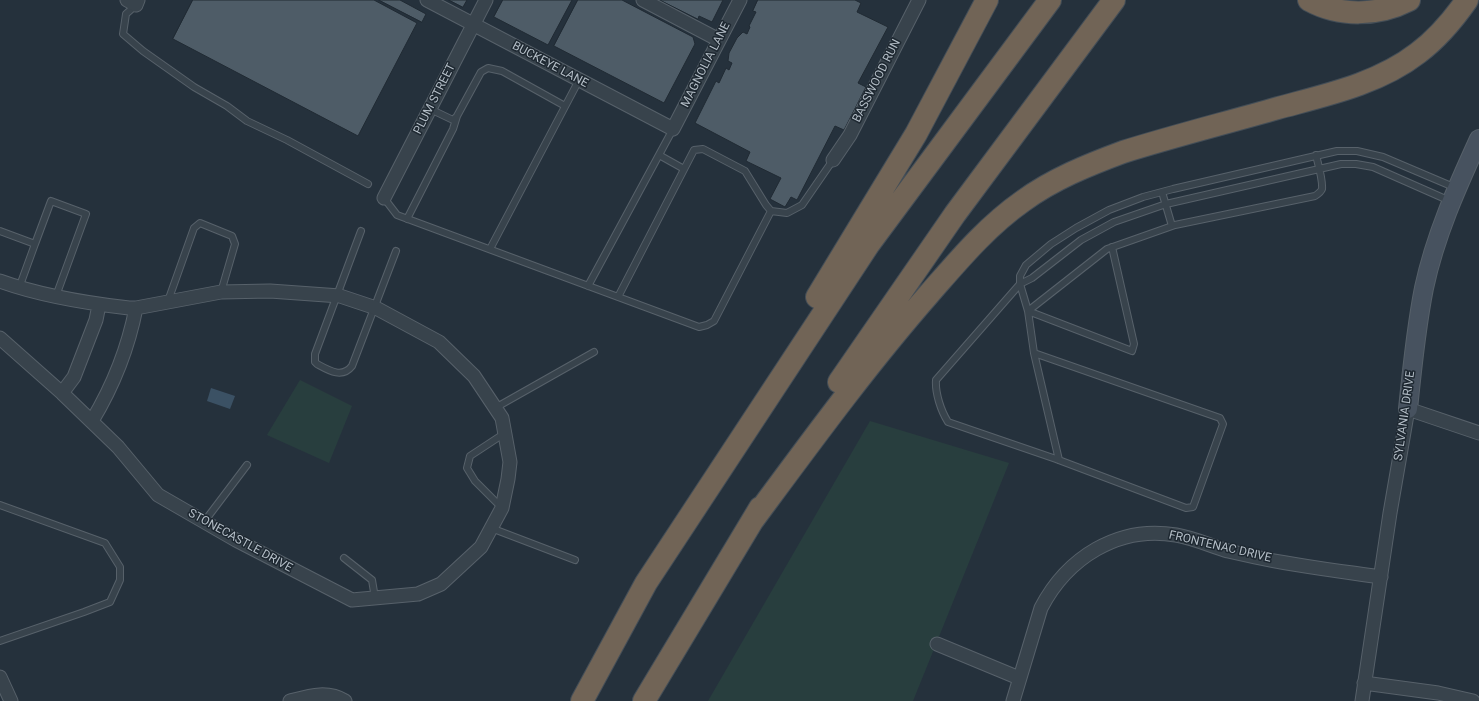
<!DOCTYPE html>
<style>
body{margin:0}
canvas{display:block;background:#25313c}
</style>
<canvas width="1479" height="701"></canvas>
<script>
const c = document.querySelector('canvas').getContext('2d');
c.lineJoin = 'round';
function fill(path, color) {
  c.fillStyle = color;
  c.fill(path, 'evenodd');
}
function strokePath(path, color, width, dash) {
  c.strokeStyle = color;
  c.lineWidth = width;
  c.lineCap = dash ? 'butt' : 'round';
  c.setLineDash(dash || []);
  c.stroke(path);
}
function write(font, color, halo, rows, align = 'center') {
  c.font = font + ' Roboto,sans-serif';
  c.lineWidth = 3;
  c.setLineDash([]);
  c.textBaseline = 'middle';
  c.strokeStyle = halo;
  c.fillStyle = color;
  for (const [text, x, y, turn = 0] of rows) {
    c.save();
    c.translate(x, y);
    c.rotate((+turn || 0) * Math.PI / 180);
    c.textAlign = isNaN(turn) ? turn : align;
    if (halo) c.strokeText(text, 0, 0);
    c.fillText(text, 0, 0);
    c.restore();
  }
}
fill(new Path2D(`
 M 300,380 L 352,406 L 329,463 L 267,435 Z
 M 870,421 L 1009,463 L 913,701 L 708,701 Z`), '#283e3e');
fill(new Path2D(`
 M 211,388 L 235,396 L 230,409 L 207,401 Z`), '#3b5164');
const building = new Path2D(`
 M 193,0 L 374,0 L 417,23 L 358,136 L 173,39 Z
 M 379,0 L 400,0 L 426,14 L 422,22 Z
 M 449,0 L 467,0 L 463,7 Z
 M 503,0 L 572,0 L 548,45 L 494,17 Z
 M 578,0 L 622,0 L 693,37 L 695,44 L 664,103 L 554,46 Z
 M 660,0 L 723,0 L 712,22 L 699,16 L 698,19 Z
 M 758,0 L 855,0 L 861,3 L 857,12 L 888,27 L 858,83 L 866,87 L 844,130 L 835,126 L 797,200 L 791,197 L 785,207 L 770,199 L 781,178 L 746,161 L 750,152 L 695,123 L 716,81 L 719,83 L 726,68 L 729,70 L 732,63 L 728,61 L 729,53 L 737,38 L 743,32 L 747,34 L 750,27 L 749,26 L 756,12 L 753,11 Z`);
fill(building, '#4e5c67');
strokePath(building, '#202a33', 1);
const lane = new Path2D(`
 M 136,5 L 126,14 L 123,34 L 143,51 L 194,87 L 227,106 L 247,121 L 287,140 L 368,184
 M 430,109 L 453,120 L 457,116 L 481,72 L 488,68 L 502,71 L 565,106
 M 659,155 L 684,169
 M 1162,192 L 1172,226
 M 384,198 L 397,215 L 699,327 L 707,325 L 714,321 L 771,211 L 787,213 L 802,205 L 833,160
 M 1450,201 L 1373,167 L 1356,164 L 1341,164 L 1166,204 L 1114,222 L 1081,240 L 1032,278 L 1020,284 L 936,380 C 935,393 941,411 948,422 L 1056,459 L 1186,508 L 1193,507 L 1223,424 L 1220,418 L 1034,353 L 1028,311 L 1020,284 L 1020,276 L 1026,265 L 1051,244 L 1076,228 L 1109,210 L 1143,197 L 1173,189 L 1337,151 L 1357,151 L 1383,157 L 1456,188
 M 407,219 L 453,129 L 457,116
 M 0,231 L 35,244 L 19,288
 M 361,231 L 315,354 L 315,362 L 317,364 C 328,370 342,379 352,366 L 396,251
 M 35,244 L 51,201 L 86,214 L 56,296
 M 490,249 L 579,80
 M 588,286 L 673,129
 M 618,297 L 694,150 L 703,149 L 745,171 L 766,205 L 771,211
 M 168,301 L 194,228 L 200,223 L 232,236 L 235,244 L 221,292
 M 1028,311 L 1107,249 L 1175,225 L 1315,196 C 1318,194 1321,192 1322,189 C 1323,180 1318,164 1316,155
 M 1028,311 L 1132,351 L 1134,344 L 1112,247
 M 1034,353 L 1059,460
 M 495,408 L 594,352
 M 0,505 L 105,543 L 120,567 L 120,580 L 110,602 L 84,612 L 0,641
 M 502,508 L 475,481 L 467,468 L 470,456 L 505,433
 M 204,522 L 247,465
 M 491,528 L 575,560
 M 344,558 L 372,580 L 375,598`);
const street = new Path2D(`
 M 127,0 L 136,5 L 138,0
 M 427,0 L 673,129 L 740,0
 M 643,0 L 719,40
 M 833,160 L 850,135 L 919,0
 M 384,198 L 486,0
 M 0,281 C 41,296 86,303 129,308 L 136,308 L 221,292 L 270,291 L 340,296 L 376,308 L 439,342 L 474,376 L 502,418 L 510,462 L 508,479 L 502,508 L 481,547 L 441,584 L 418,594 L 352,600 L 236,540 L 158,495 L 118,447 L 62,393 L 0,338
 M 62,393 L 74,377 L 96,320 L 99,305
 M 92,421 C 113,386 128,349 136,308
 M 937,644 L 1019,678
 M 0,677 L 11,701
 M 1364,683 L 1438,693 L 1473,701
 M 290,701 C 309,696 327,690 345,701
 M 1013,701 L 1041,608 C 1067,558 1118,525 1176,535 C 1194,538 1211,546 1228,551 C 1237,553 1246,555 1255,557 C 1296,566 1339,571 1381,577
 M 1362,701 L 1390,513 L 1408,409 L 1479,433`);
const secondary = new Path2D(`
 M 1408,409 C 1412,369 1416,328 1424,288 C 1435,236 1457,187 1479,139`);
const highway = new Path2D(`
 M 1309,0 C 1340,17 1378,16 1409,0
 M 817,297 L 916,134 L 987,0
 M 839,382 L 955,214 L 1114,0
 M 753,520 C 810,443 866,366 929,294 C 958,261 986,227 1023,201 C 1053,179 1088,165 1123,152 C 1174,136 1226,123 1278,108 C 1326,95 1378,84 1418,53 C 1438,38 1453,20 1467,0
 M 582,701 L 646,583 L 869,244 L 1050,0
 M 644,701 L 760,508`);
strokePath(lane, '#57616a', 8);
strokePath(street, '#57616a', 15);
strokePath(secondary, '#57616a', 20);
strokePath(highway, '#444e57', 24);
strokePath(lane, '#38434c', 6);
strokePath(street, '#38434c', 13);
strokePath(secondary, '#47525f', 18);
strokePath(highway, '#716456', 22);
write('12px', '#b4bec7', '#1e2831', [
 ["BUCKEYE LANE",550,65,28],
 ["MAGNOLIA LANE",706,65,-63],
 ["BASSWOOD RUN",877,81,-63],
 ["PLUM STREET",435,99,-63],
 ["SYLVANIA DRIVE",1405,416,-82],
 ["STONECASTLE DRIVE",240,541,29],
 ["FRONTENAC DRIVE",1220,547,13]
]);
</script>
